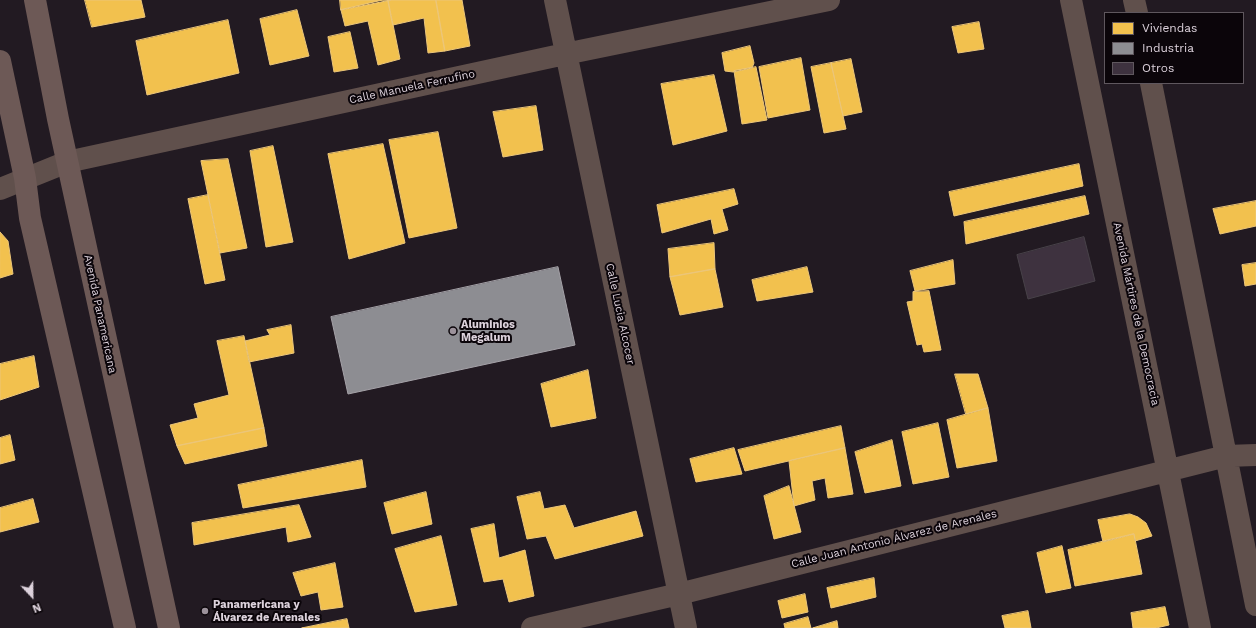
<!DOCTYPE html>
<meta charset="utf-8">
<style>
body{margin:0}
#map{position:relative;width:1256px;height:628px;overflow:hidden;background:#221a22;font-family:"Work Sans",sans-serif}
canvas{display:block}
.legend{position:absolute;left:1104px;top:12px;width:140px;height:72px;box-sizing:border-box;background:#0b050a;border:1px solid #5f575e;margin:0;padding:5px 7px;list-style:none;font-size:12px;color:#ddd2dc}
.legend li{display:flex;align-items:center;gap:8px;height:20px}
.legend b{width:20px;border:1px solid #5f575e}
.north{position:absolute;left:12px;top:576px;width:40px;height:40px;-webkit-text-stroke:3px #0b050a;paint-order:stroke;rotate:158deg;font-size:11px;font-weight:700;line-height:16px;text-align:center;color:#ddd2dc}
.north::after{content:'';display:block;margin:auto;width:14px;height:18px;background:#ddd2dc;clip-path:polygon(50% 0,100% 100%,50% 72%,0 100%)}
</style>
<div id="map">
<canvas width="1256" height="628"></canvas>
<ul class="legend">
<li><b style="height:11px;background:#f2c14e"></b>Viviendas</li>
<li><b style="height:11px;background:#8d8d92"></b>Industria</li>
<li><b style="height:11px;background:#3e323f"></b>Otros</li>
</ul>
<div class="north">N</div>
</div>
<script>
const c = document.querySelector('canvas').getContext('2d');
c.lineJoin = 'round';
function fill(path, color) {
  c.fillStyle = color;
  c.fill(path, 'evenodd');
}
function strokePath(path, color, width, dash) {
  c.strokeStyle = color;
  c.lineWidth = width;
  c.lineCap = dash ? 'butt' : 'round';
  c.setLineDash(dash || []);
  c.stroke(path);
}
function write(font, color, halo, rows, align = 'center') {
  c.font = font + ' "Work Sans",sans-serif';
  c.lineWidth = 4;
  c.setLineDash([]);
  c.textBaseline = 'middle';
  c.strokeStyle = halo;
  c.fillStyle = color;
  for (const [text, x, y, turn = 0] of rows) {
    c.save();
    c.translate(x, y);
    c.rotate((+turn || 0) * Math.PI / 180);
    c.textAlign = isNaN(turn) ? turn : align;
    if (halo) c.strokeText(text, 0, 0);
    c.fillText(text, 0, 0);
    c.restore();
  }
}
const homes = new Path2D(`
 M 85,0 L 141,0 L 145,17 L 92,27 Z
 M 340,0 L 391,0 L 341,10 Z
 M 383,0 L 388,0 L 400,59 L 378,65 L 368,21 L 345,26 L 341,10 Z
 M 388,0 L 436,0 L 445,51 L 428,53 L 424,18 L 393,25 Z
 M 436,0 L 462,0 L 470,46 L 445,51 Z
 M 297,10 L 309,56 L 270,65 L 260,19 Z
 M 228,20 L 239,73 L 147,95 L 136,41 Z
 M 979,22 L 984,49 L 958,53 L 952,27 Z
 M 350,32 L 358,68 L 334,72 L 328,37 Z
 M 750,46 L 754,63 L 752,68 L 733,72 L 725,71 L 722,53 Z
 M 801,58 L 810,110 L 768,118 L 759,67 Z
 M 851,59 L 862,112 L 843,116 L 831,63 Z
 M 831,63 L 846,129 L 824,133 L 811,67 Z
 M 756,67 L 767,120 L 742,124 L 734,71 Z
 M 714,75 L 727,131 L 673,145 L 661,84 Z
 M 536,106 L 543,150 L 503,157 L 493,112 Z
 M 438,132 L 457,228 L 409,238 L 389,140 Z
 M 383,144 L 405,243 L 349,259 L 328,154 Z
 M 273,146 L 293,242 L 266,247 L 250,151 Z
 M 228,159 L 247,248 L 220,253 L 201,161 Z
 M 1079,164 L 1083,186 L 954,216 L 949,192 Z
 M 734,189 L 738,204 L 722,209 L 728,230 L 714,234 L 711,219 L 662,233 L 657,205 Z
 M 208,195 L 225,280 L 205,284 L 188,199 Z
 M 1085,196 L 1089,214 L 966,244 L 964,222 Z
 M 1256,201 L 1256,226 L 1220,234 L 1213,209 Z
 M 0,232 L 8,241 L 13,274 L 0,278 Z
 M 714,243 L 715,269 L 670,277 L 668,249 Z
 M 953,260 L 955,284 L 915,291 L 910,271 Z
 M 1256,263 L 1256,284 L 1245,286 L 1242,265 Z
 M 807,267 L 813,292 L 757,301 L 752,280 Z
 M 715,269 L 723,307 L 680,315 L 670,277 Z
 M 929,291 L 941,350 L 924,352 L 922,344 L 917,345 L 907,302 L 913,301 L 913,292 Z
 M 291,325 L 294,353 L 249,362 L 245,341 L 270,335 L 267,330 Z
 M 244,336 L 264,428 L 177,446 L 170,425 L 198,418 L 194,404 L 229,395 L 217,341 Z
 M 34,356 L 39,387 L 0,400 L 0,364 Z
 M 588,370 L 596,418 L 551,427 L 541,384 Z
 M 955,374 L 978,374 L 988,408 L 966,414 Z
 M 988,408 L 997,461 L 957,468 L 947,420 Z
 M 938,423 L 949,477 L 913,484 L 902,432 Z
 M 841,426 L 845,448 L 745,471 L 738,450 Z
 M 264,428 L 267,446 L 185,464 L 177,446 Z
 M 10,435 L 15,460 L 0,464 L 0,438 Z
 M 892,440 L 901,486 L 865,493 L 855,452 Z
 M 734,448 L 742,474 L 696,482 L 690,459 Z
 M 845,448 L 853,494 L 828,498 L 825,478 L 812,481 L 815,500 L 794,506 L 789,461 Z
 M 362,460 L 366,487 L 243,508 L 238,485 Z
 M 789,486 L 801,532 L 774,539 L 764,496 Z
 M 426,492 L 432,524 L 392,534 L 384,503 Z
 M 540,492 L 544,509 L 565,505 L 574,528 L 636,511 L 643,536 L 555,559 L 546,536 L 527,539 L 517,497 Z
 M 33,499 L 39,522 L 0,532 L 0,508 Z
 M 299,505 L 311,537 L 288,542 L 286,527 L 194,545 L 192,523 Z
 M 1130,514 L 1138,517 L 1146,523 L 1152,536 L 1135,541 L 1134,534 L 1103,542 L 1098,520 Z
 M 494,524 L 499,558 L 525,550 L 534,596 L 509,602 L 503,579 L 484,582 L 471,529 Z
 M 1134,534 L 1142,574 L 1075,586 L 1068,550 Z
 M 441,536 L 457,605 L 415,612 L 395,549 Z
 M 1062,546 L 1071,588 L 1046,593 L 1037,553 Z
 M 335,563 L 343,607 L 321,610 L 318,592 L 301,596 L 293,573 Z
 M 874,578 L 876,597 L 831,608 L 827,588 Z
 M 805,594 L 808,612 L 782,618 L 778,601 Z
 M 1165,607 L 1169,625 L 1156,628 L 1133,628 L 1131,613 Z
 M 1028,611 L 1031,628 L 1005,628 L 1002,616 Z
 M 808,617 L 811,628 L 785,628 L 784,624 Z
 M 347,619 L 349,628 L 302,628 Z
 M 837,621 L 838,628 L 813,628 Z`);
fill(homes, '#f2c14e');
strokePath(homes, '#ecc679', 1);
const industry = new Path2D(`
 M 558,267 L 575,345 L 348,394 L 331,317 Z`);
fill(industry, '#8d8d92');
strokePath(industry, '#a5a2a8', 1);
const building = new Path2D(`
 M 1084,237 L 1095,281 L 1028,299 L 1017,255 Z`);
fill(building, '#3e323f');
strokePath(building, '#484249', 1);
strokePath(new Path2D(`
 M 555,0 L 686,628
 M 1071,0 L 1200,628
 M 1134,0 L 1137,13
 M 1151,83 L 1256,605
 M 0,189 L 67,162 L 565,54 L 829,0
 M 532,628 L 679,594 L 1226,456 L 1256,455`), '#60504c', 22);
strokePath(new Path2D(`
 M 35,0 L 58,119 L 169,628
 M 0,61 L 25,178 L 30,218 L 125,628`), '#6d5956', 22);
for (const [x, y, r, color] of [
 [453,331,4,"#9c929b"],
 [205,611,4,"#9c929b"]
]) {
  const dot = new Path2D();
  dot.arc(x, y, r, 0, 2 * Math.PI);
  c.fillStyle = color;
  c.fill(dot);
  strokePath(dot, '#0b050a', 1.5);
}
write('11px', '#ddd2dc', '#0b050a', [
 ["Calle Manuela Ferrufino",412,87,-12],
 ["Avenida Panamericana",100,314,78],
 ["Calle Lucia Alcocer",620,314,78],
 ["Avenida Mártires de la Democracia",1136,314,78],
 ["Calle Juan Antonio Álvarez de Arenales",894,539,-14]
]);
write('bold 11px', '#ddd2dc', '#0b050a', [
 ["Aluminios",461,325],
 ["Megalum",461,338],
 ["Panamericana y",213,605],
 ["Álvarez de Arenales",213,618]
], 'left');
</script>
